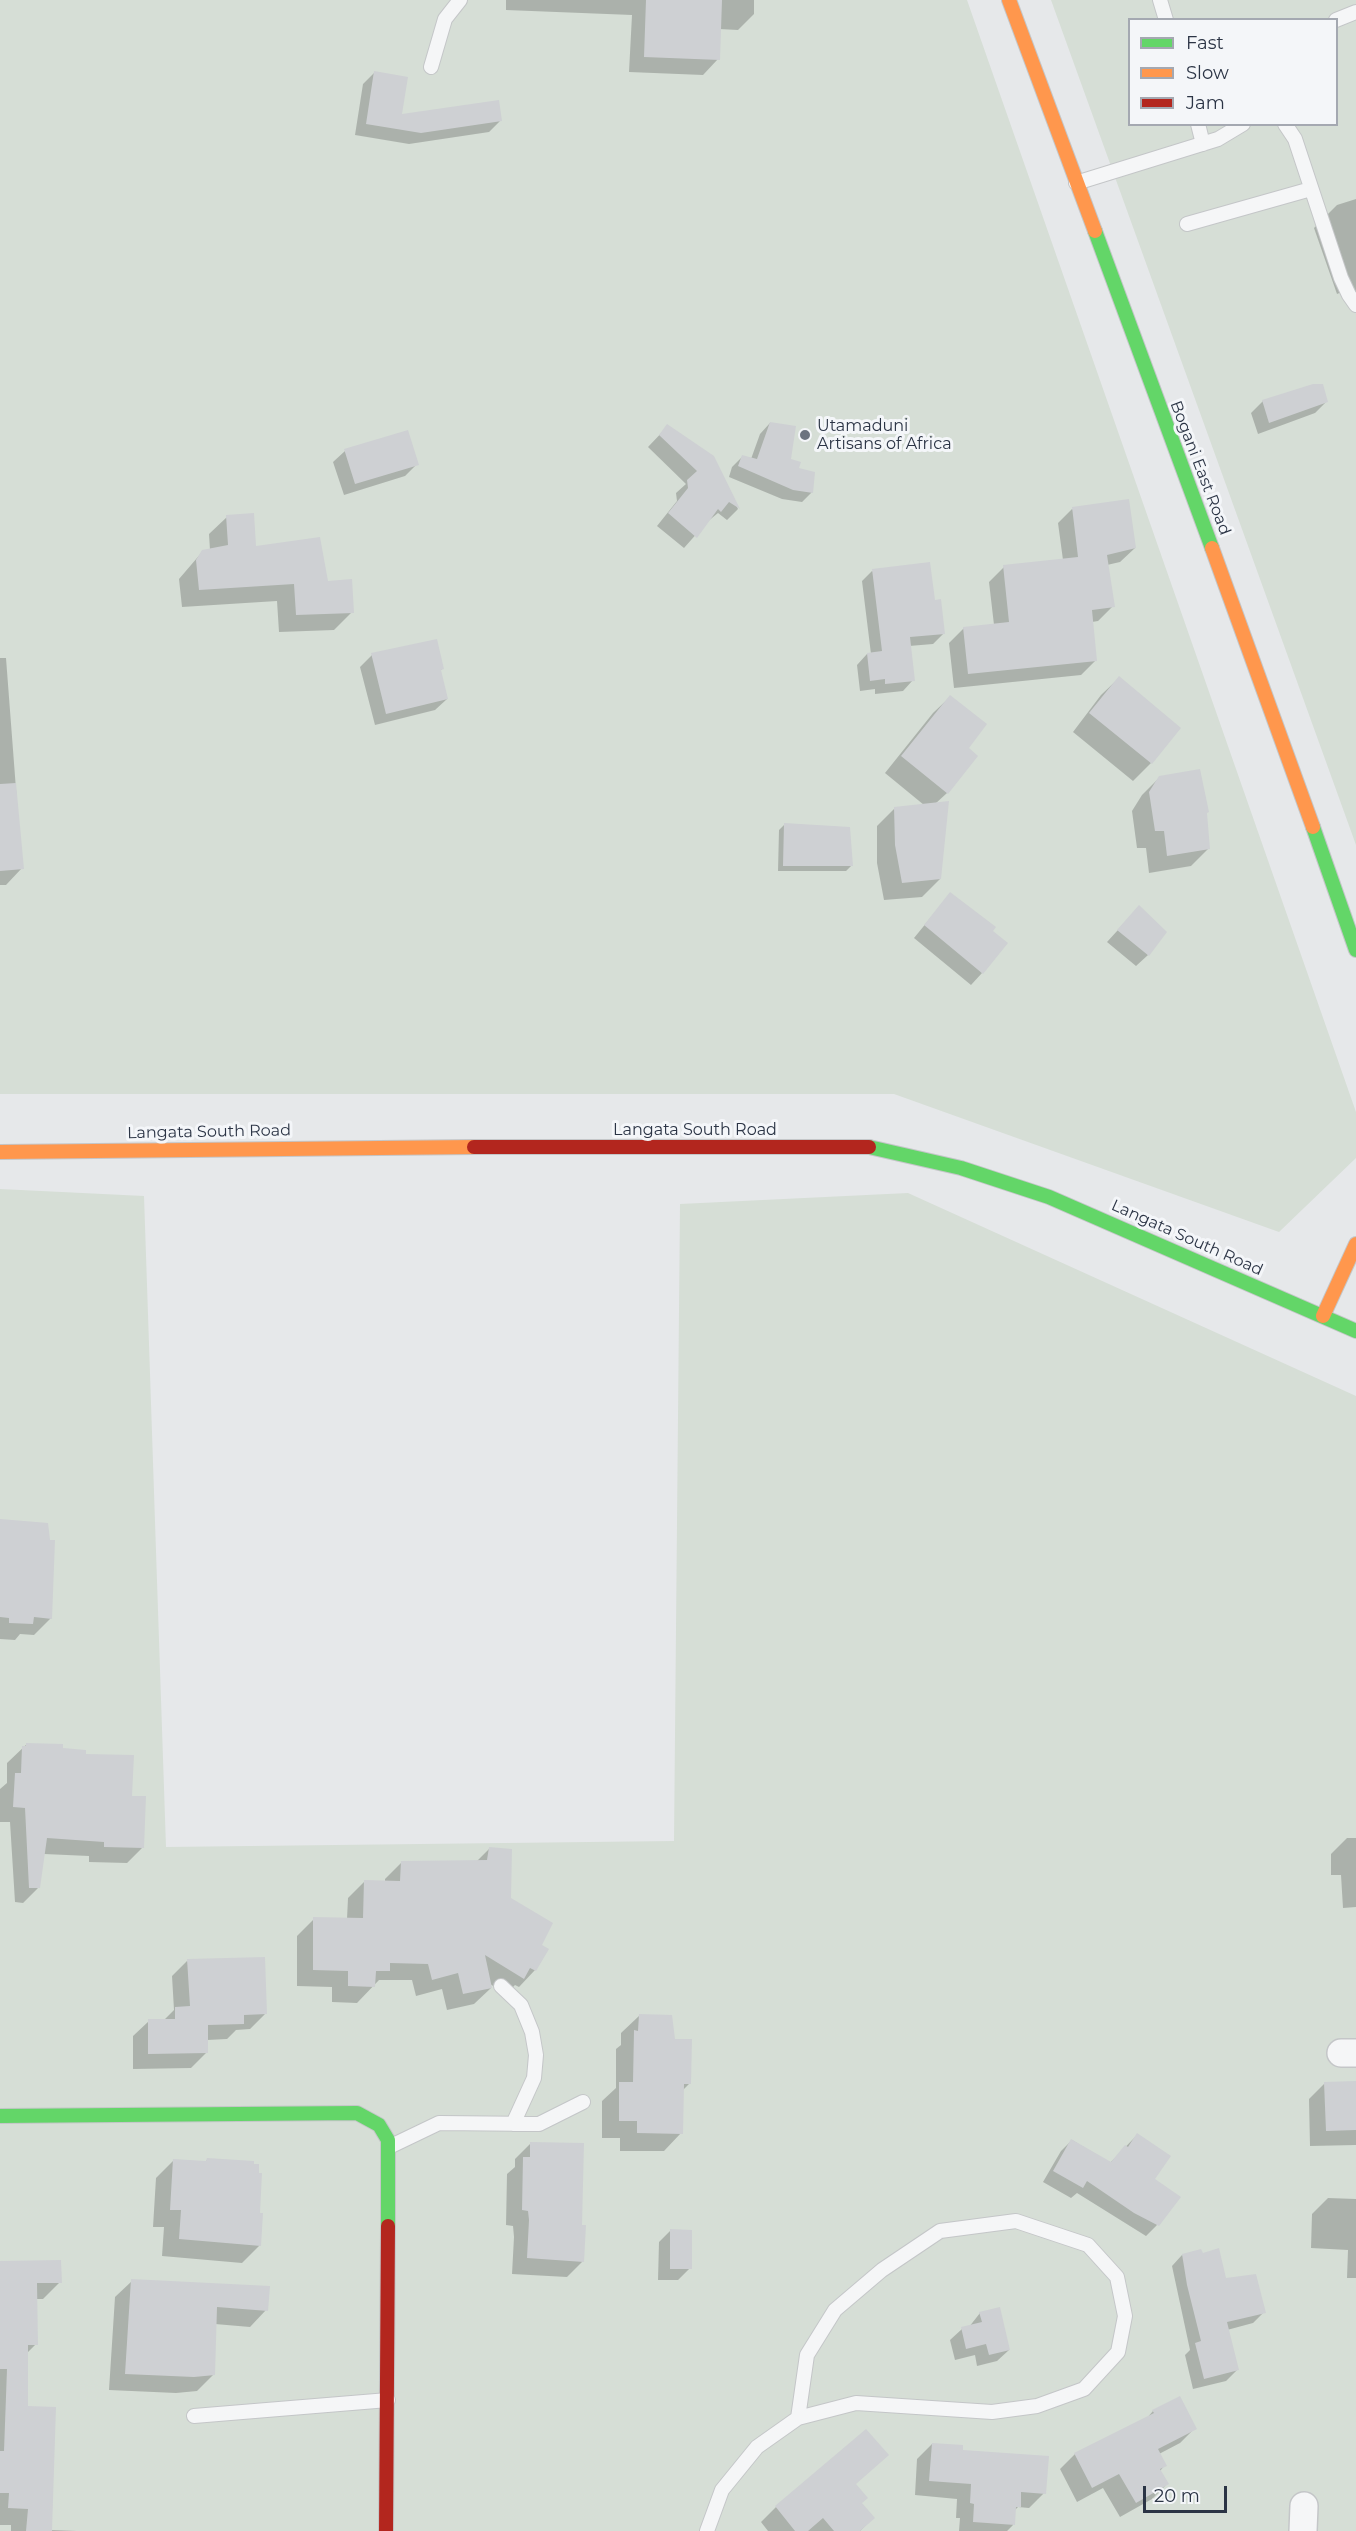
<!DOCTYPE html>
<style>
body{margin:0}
#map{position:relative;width:1356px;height:2531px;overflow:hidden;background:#e6e8ea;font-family:Montserrat,sans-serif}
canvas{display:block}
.legend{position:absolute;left:1128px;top:18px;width:210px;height:108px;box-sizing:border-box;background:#f4f6f9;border:2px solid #a4a8b1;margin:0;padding:8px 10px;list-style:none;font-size:18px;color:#2b3445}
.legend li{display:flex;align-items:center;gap:12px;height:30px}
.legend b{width:30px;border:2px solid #a4a8b1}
.scale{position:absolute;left:1143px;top:2486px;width:84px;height:27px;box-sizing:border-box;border:3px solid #2b3445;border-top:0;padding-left:8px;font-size:18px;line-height:21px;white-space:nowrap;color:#2b3445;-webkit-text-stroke:4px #f4f6f9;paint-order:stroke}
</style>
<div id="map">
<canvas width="1356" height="2531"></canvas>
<ul class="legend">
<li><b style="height:8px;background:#63d668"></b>Fast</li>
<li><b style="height:8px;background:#ff974d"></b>Slow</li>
<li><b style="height:8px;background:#b3261e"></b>Jam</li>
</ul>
<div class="scale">20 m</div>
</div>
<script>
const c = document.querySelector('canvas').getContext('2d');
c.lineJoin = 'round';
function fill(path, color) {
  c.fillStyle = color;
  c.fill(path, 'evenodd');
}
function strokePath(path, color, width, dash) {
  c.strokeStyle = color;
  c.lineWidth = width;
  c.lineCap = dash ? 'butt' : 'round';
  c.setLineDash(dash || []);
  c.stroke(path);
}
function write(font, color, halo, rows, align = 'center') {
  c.font = font + ' Montserrat,sans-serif';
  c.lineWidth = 6;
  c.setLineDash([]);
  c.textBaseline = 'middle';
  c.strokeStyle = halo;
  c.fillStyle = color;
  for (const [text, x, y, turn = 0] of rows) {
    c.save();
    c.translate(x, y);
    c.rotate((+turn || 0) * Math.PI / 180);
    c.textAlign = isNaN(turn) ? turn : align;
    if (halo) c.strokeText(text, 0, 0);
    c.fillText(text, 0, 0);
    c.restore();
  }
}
fill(new Path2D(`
 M 0,0 L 967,0 L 1356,1112 L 1356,1158 L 1279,1232 L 894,1094 L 0,1094 Z
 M 1051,0 L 1356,0 L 1356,845 ZM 1130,20 L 1336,20 L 1336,124 L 1130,124 Z
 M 0,1189 L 144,1196 L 166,1847 L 674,1841 L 680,1204 L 908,1193 L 1356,1396 L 1356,2531 L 0,2531 Z`), '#d6ded6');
fill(new Path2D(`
 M 506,0 L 754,0 L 754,14 L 738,30 L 719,29 L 718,59 L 703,75 L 629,72 L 632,15 L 506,10 Z
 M 375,72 L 401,115 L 500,121 L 489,132 L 409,144 L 355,135 L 363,84 Z
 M 1356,199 L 1356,297 L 1344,291 L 1337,294 L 1314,228 L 1337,205 Z
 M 1263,401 L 1326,402 L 1315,413 L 1258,434 L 1251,413 Z
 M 770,423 L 789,460 L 812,492 L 802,502 L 782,499 L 729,477 L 732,467 L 742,457 L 751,459 L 760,434 Z
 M 668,426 L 713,457 L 738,509 L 727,520 L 718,513 L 707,522 L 684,548 L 657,526 L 677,501 L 676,493 L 686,484 L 648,447 Z
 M 345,451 L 417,464 L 405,476 L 344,495 L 333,462 Z
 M 1072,509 L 1135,548 L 1120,562 L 1107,565 L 1113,606 L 1098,621 L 1092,622 L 1096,660 L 1081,675 L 954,688 L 949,643 L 964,628 L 994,625 L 989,582 L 1004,567 L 1063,560 L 1058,523 Z
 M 227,517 L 255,548 L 326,582 L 352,612 L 334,630 L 279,632 L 277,601 L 182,607 L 179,579 L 203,551 L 210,550 L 209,534 Z
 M 872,571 L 934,601 L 944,633 L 933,644 L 909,646 L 913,680 L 903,691 L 875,694 L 875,689 L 860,691 L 857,665 L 867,654 L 871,654 L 862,581 Z
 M 372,655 L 442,669 L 440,671 L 447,699 L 435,710 L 375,725 L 360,667 Z
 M 0,658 L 6,658 L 22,868 L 6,885 L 0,885 Z
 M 1119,678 L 1151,763 L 1133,781 L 1073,732 L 1101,695 Z
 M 950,697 L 966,749 L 947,793 L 935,804 L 940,879 L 922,897 L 884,900 L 877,863 L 877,826 L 895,808 L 924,805 L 885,773 L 933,713 Z
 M 1160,777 L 1206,813 L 1209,848 L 1191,866 L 1149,873 L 1146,848 L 1137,848 L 1132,811 L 1142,795 Z
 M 785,824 L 852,865 L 846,871 L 778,871 L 779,830 Z
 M 950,894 L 982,973 L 971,985 L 914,938 Z
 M 1128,919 L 1148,955 L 1136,966 L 1107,942 Z
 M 0,1524 L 51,1618 L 34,1635 L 20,1634 L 15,1640 L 0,1639 Z
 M 27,1744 L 61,1750 L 131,1798 L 142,1848 L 127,1863 L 89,1862 L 89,1856 L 44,1854 L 38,1888 L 23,1903 L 15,1902 L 10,1822 L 0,1822 L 0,1789 L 7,1783 L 7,1763 Z
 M 1347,1838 L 1356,1838 L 1356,1907 L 1343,1908 L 1341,1875 L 1331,1875 L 1331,1854 Z
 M 489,1849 L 510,1899 L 540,1945 L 535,1970 L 519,1987 L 515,1985 L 506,1994 L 490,1984 L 491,1988 L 474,2004 L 447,2010 L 442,1989 L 416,1996 L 412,1980 L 379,1980 L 357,2003 L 332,2002 L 332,1987 L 297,1986 L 297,1936 L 314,1919 L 347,1919 L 348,1898 L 364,1882 L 385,1882 L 385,1879 L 402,1862 L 476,1862 Z
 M 187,1961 L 265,2014 L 250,2029 L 236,2030 L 227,2039 L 207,2040 L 207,2052 L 191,2068 L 133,2069 L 133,2036 L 149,2021 L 163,2021 L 174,2010 L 172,1976 Z
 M 639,2016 L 673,2040 L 690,2083 L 682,2091 L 681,2133 L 664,2151 L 620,2151 L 620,2138 L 602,2138 L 602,2101 L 616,2088 L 616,2049 L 621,2045 L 621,2033 Z
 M 1356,2082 L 1356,2150 L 1356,2145 L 1310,2146 L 1309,2099 L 1325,2083 Z
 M 1137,2135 L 1157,2225 L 1146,2236 L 1077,2193 L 1071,2198 L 1043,2182 L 1061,2151 L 1072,2140 L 1110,2163 Z
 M 531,2143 L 581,2226 L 583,2261 L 567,2277 L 512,2274 L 514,2237 L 513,2226 L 506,2225 L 507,2174 L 515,2167 L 515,2159 Z
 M 174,2160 L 205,2162 L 207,2160 L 252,2165 L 260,2245 L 242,2263 L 162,2256 L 164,2227 L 153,2227 L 156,2178 Z
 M 1328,2198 L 1356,2199 L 1356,2278 L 1347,2278 L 1348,2250 L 1311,2248 L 1312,2214 Z
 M 671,2230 L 690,2268 L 678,2280 L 658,2280 L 659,2242 Z
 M 1182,2255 L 1224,2280 L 1264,2312 L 1253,2323 L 1227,2330 L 1237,2370 L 1226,2381 L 1193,2389 L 1185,2355 L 1190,2350 L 1172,2266 Z
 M 0,2262 L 60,2282 L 43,2299 L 36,2299 L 36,2344 L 26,2354 L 27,2408 L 50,2530 L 77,2531 L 11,2531 L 11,2525 L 0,2525 Z
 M 132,2281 L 266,2310 L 250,2327 L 215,2324 L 213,2375 L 197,2391 L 176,2393 L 109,2390 L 115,2297 Z
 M 980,2313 L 1009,2350 L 997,2361 L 977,2366 L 975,2355 L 955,2360 L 950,2340 L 962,2329 L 969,2327 Z
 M 1153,2411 L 1195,2428 L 1180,2443 L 1159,2454 L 1165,2465 L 1160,2471 L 1167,2484 L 1152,2499 L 1120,2517 L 1103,2488 L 1077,2502 L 1060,2469 L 1075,2454 L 1147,2418 Z
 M 932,2444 L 961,2451 L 1044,2493 L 1029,2508 L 1018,2507 L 1014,2511 L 1013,2525 L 1007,2531 L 959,2531 L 960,2518 L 956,2518 L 957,2499 L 915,2495 L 917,2459 Z
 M 855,2485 L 861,2503 L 873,2518 L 860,2531 L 768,2531 L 761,2522 L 776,2507 Z`), '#0003');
fill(new Path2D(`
 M 646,0 L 722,0 L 720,60 L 644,57 Z
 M 374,71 L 408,77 L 402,114 L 499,100 L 502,121 L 421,133 L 366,124 Z
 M 1313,384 L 1323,384 L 1328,402 L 1269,423 L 1262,400 Z
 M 770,422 L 796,426 L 791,459 L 801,462 L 799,468 L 815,472 L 813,493 L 793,490 L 738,466 L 742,455 L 757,459 Z
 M 667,424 L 714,456 L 740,509 L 729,502 L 721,512 L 718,509 L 697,538 L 668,513 L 688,488 L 687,480 L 697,471 L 659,435 Z
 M 408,430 L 419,465 L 355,484 L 344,449 Z
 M 1129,499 L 1136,548 L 1107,555 L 1115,607 L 1092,610 L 1097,661 L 968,674 L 963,627 L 1009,622 L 1003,565 L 1078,557 L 1072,507 Z
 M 254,513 L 256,546 L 320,537 L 328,581 L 352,579 L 354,613 L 296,615 L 294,584 L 199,590 L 196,560 L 202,550 L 228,545 L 226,515 Z
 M 930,562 L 935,600 L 941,599 L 945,634 L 910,637 L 915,681 L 885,684 L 885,679 L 870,681 L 867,653 L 882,651 L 872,569 Z
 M 437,639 L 444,669 L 441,670 L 448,699 L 386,714 L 371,653 Z
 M 1119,676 L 1181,728 L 1152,764 L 1089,713 Z
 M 950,695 L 987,724 L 969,748 L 978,756 L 948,794 L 901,756 Z
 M 1200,769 L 1209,812 L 1207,813 L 1210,849 L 1167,856 L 1164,831 L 1155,831 L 1149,792 L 1159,776 Z
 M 16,783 L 24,869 L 0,871 L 0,784 Z
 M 949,801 L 941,879 L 902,883 L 895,845 L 894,807 Z
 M 784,823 L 850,827 L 853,866 L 783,866 Z
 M 950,892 L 996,927 L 993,931 L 1008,943 L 983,974 L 924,925 Z
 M 1139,905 L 1167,932 L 1149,956 L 1117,930 Z
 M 0,1519 L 48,1523 L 50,1540 L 55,1540 L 52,1619 L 34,1617 L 33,1624 L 9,1623 L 9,1618 L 0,1617 Z
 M 26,1743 L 63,1744 L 63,1748 L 86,1750 L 86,1754 L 134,1755 L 132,1796 L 146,1796 L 144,1848 L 104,1847 L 104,1842 L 47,1838 L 40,1888 L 29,1888 L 25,1808 L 13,1807 L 15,1773 L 21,1773 L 22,1746 L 26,1746 Z
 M 489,1847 L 512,1849 L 511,1898 L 553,1923 L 542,1945 L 549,1949 L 536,1971 L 530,1968 L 524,1979 L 485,1955 L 492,1988 L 463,1994 L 458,1973 L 432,1980 L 428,1964 L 390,1963 L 390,1971 L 376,1971 L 375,1987 L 348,1986 L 348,1971 L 313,1970 L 313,1917 L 363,1918 L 364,1880 L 400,1881 L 401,1861 L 487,1860 Z
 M 265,1957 L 267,2014 L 244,2015 L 244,2024 L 208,2025 L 208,2053 L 148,2054 L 148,2019 L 175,2019 L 175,2007 L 190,2006 L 187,1959 Z
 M 639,2014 L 672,2015 L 675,2039 L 692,2039 L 691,2084 L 684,2084 L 683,2134 L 637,2133 L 637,2121 L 619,2121 L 619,2082 L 633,2082 L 634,2030 L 638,2031 Z
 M 1356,2081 L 1356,2130 L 1326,2131 L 1324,2082 Z
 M 1137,2133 L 1171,2156 L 1155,2179 L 1181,2197 L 1159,2226 L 1134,2213 L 1087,2181 L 1083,2188 L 1053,2171 L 1071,2139 L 1111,2162 L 1125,2145 L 1128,2147 Z
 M 530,2142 L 584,2143 L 582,2225 L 586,2225 L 584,2262 L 527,2258 L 529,2220 L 528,2211 L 522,2210 L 523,2157 L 530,2157 Z
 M 207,2158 L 254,2161 L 254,2164 L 259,2164 L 259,2173 L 262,2173 L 260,2213 L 263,2213 L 261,2246 L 179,2239 L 181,2210 L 170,2210 L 173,2159 L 206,2161 Z
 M 670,2229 L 692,2230 L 692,2269 L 670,2269 Z
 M 1219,2248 L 1226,2278 L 1256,2274 L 1266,2313 L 1227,2322 L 1239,2370 L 1204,2379 L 1195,2343 L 1201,2341 L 1187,2285 L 1182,2254 L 1201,2249 L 1203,2253 Z
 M 61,2260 L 62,2283 L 37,2283 L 38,2345 L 28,2345 L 28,2406 L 56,2407 L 52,2531 L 26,2531 L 28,2509 L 8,2508 L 9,2493 L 0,2493 L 0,2451 L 4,2451 L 7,2369 L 0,2369 L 0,2261 Z
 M 131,2279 L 270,2286 L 268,2311 L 217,2307 L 215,2375 L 194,2377 L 125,2374 Z
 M 1000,2307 L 1010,2350 L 989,2355 L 986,2344 L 966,2349 L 961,2327 L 982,2322 L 979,2312 Z
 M 1180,2396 L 1197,2429 L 1158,2449 L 1167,2466 L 1160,2469 L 1169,2484 L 1136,2503 L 1119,2474 L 1092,2488 L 1074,2453 L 1154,2413 L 1152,2410 Z
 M 866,2429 L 889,2455 L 856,2484 L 868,2498 L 862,2503 L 875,2518 L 860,2531 L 834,2531 L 823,2518 L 808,2531 L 795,2531 L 775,2506 Z
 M 932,2443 L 963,2445 L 963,2450 L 1049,2456 L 1046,2494 L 1021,2492 L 1021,2507 L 1016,2507 L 1015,2525 L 973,2522 L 974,2504 L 970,2503 L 971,2484 L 929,2481 Z`), '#ced0d3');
const lane = new Path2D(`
 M 1160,0 L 1166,20
 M 1336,20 L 1356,12
 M 431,67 L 445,19 L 460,0
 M 1198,124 L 1203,144
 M 1285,124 L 1295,139 L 1341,278 L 1349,295 L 1356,305
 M 1076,183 L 1218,139 L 1243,124
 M 1187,224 L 1311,189
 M 501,1986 L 521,2005 L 532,2032 L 536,2055 L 534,2078 L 513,2124
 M 389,2147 L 439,2123 L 539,2124 L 583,2102
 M 194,2416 L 388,2400
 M 707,2531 L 722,2490 L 757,2447 L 798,2418 L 856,2403 L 992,2412 L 1037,2406 L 1084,2389 L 1118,2352 L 1125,2316 L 1117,2277 L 1088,2245 L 1016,2221 L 940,2231 L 882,2270 L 835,2310 L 807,2355 L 798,2418`);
const street = new Path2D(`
 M 1341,2053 L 1356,2053
 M 1303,2531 L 1304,2506`);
const fast = new Path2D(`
 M 1095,231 L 1212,548
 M 1313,827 L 1356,950
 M 869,1147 L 961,1168 L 1049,1197 L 1356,1331
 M 0,2116 L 357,2113 L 379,2125 L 388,2140 L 388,2226`);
const slow = new Path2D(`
 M 1009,0 L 1095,231
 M 1212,548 L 1313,827
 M 0,1152 L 474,1147
 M 1323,1316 L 1356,1244`);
const jam = new Path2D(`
 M 474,1147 L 869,1147
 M 386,2531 L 388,2226`);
strokePath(lane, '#c4c6c8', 16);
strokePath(street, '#c4c6c8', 30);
strokePath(fast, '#c4c6c8', 16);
strokePath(slow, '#c4c6c8', 16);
strokePath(jam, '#c4c6c8', 16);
strokePath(lane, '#f5f6f7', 14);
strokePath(street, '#f5f6f7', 27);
strokePath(fast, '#63d668', 14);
strokePath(slow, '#ff974d', 14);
strokePath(jam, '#b3261e', 14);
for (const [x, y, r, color] of [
 [805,435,6,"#6c737f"]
]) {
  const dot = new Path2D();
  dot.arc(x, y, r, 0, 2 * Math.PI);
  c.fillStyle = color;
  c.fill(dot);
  strokePath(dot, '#f4f6f9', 2);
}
write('16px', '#2b3445', '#f4f6f9', [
 ["Utamaduni",817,426],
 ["Artisans of Africa",817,444]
], 'left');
write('16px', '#2b3445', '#f4f6f9', [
 ["Bogani East Road",1200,468,69],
 ["Langata South Road",695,1130],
 ["Langata South Road",209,1132,-1],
 ["Langata South Road",1187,1238,24]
]);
</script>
